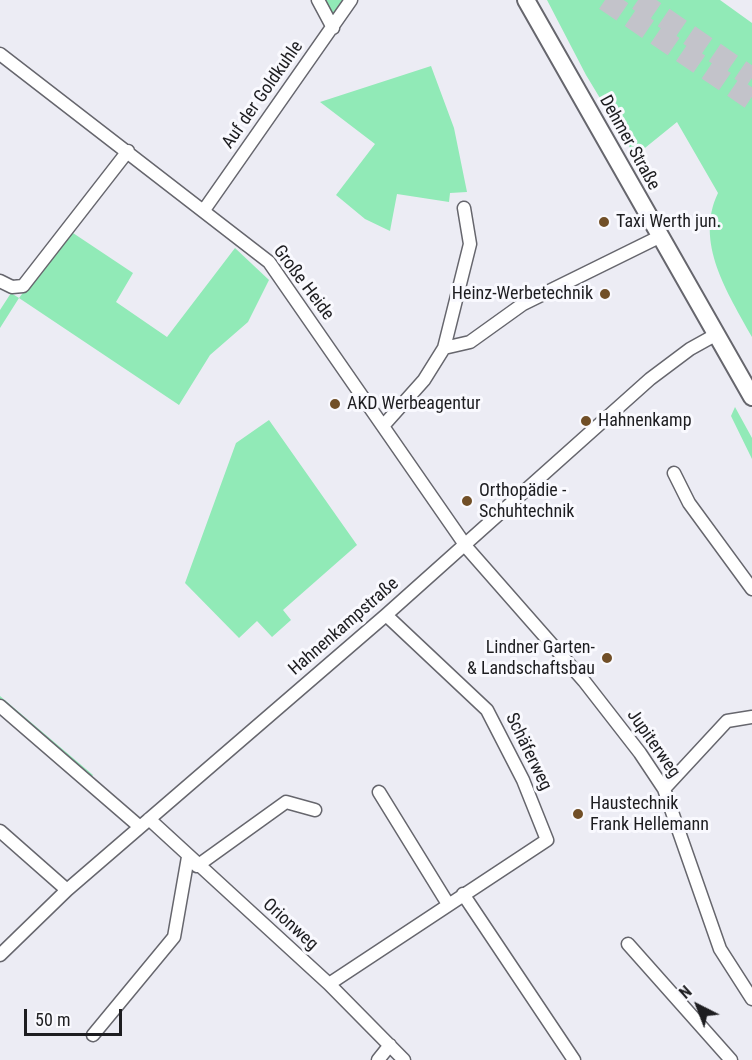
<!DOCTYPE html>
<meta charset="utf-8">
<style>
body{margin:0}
#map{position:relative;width:752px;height:1060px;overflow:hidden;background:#ececf4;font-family:"Roboto Condensed",sans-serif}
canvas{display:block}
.north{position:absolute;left:668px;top:976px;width:60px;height:60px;-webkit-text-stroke:4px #f9f9fe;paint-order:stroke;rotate:318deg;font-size:16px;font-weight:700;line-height:24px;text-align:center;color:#1d1d20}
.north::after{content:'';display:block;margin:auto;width:21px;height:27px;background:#1d1d20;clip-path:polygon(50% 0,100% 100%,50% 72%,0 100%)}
.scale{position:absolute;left:24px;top:1009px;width:98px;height:27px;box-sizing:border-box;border:3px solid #1d1d20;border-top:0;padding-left:8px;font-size:18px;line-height:21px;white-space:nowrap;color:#1d1d20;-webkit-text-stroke:4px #f9f9fe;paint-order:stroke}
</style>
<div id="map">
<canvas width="752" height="1060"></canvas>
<div class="north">N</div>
<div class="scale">50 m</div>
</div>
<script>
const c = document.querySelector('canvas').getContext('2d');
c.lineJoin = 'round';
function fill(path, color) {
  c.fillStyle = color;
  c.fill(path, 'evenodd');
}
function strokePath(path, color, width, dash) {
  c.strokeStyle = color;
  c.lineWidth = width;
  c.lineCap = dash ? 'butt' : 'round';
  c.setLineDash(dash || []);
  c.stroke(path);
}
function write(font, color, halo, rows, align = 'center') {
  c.font = font + ' "Roboto Condensed",sans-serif';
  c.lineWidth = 6;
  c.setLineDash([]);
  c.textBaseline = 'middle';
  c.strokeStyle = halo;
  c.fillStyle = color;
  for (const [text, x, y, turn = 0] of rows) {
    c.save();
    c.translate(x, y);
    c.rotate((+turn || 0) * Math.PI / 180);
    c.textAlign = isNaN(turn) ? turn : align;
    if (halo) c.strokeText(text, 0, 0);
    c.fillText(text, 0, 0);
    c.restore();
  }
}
fill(new Path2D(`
 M 313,0 L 345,0 L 327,27 Z
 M 547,0 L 720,0 L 752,23 L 752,337 C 728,293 694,243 718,193 L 677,122 L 635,156 L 586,75 Z
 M 431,66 L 454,128 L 467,192 L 450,193 L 449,202 L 397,194 L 390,231 L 365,219 L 336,195 L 375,144 L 320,102 Z
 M 70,231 L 133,273 L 116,302 L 167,337 L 235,248 L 269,280 L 248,322 L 210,355 L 179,405 L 19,298 L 0,328 L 0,310 L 11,293 L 19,298 Z
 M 735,407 L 752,438 L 752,459 L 731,416 Z
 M 269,420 L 357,545 L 283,610 L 291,620 L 272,637 L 257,621 L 239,638 L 185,583 L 236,443 Z
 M 0,696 L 93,775 L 84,787 L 0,715 Z`), '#91eab7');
strokePath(new Path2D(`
 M 605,0 L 752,100
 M 638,0 L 752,78`), '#c3c3ca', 21, [21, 10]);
const street = new Path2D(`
 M 318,0 L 333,28
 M 0,54 L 269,262 L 468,549 L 584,681 L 640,753 L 664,789 L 720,949 L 752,999
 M 204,210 L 351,0
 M 0,281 L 12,287 L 23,286 L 128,151
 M 444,348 L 470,342 L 523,304 L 659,237
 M 383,426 L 424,380 L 444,348 L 470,244 L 464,208
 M 674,473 L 689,503 L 752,589
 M 0,706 L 140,827
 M 664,789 L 727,721 L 752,717
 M 379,792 L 448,904
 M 149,819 L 329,984 L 404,1060
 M 0,831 L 67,890
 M 197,866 L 286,802 L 315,810
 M 463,894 L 574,1060
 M 628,944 L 731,1060
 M 0,955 L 67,890 L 386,615 L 650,379 L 690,349 L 717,334
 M 329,984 L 547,840 L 523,780 L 487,710 L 386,615
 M 93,1035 L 174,937 L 188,857
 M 378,1060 L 390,1045`);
const secondary = new Path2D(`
 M 526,0 L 752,397`);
strokePath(street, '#66666d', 15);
strokePath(secondary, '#66666d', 20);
strokePath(street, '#fff', 12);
strokePath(secondary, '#fff', 16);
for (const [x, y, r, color] of [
 [604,222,6,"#714f27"],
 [605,294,6,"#714f27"],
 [335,404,6,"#714f27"],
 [586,421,6,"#714f27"],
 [467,501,6,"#714f27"],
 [607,658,6,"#714f27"],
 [578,814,6,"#714f27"]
]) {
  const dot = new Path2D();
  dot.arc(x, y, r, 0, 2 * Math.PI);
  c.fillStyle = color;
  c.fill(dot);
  strokePath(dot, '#f9f9fe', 2);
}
write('18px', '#1d1d20', '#f9f9fe', [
 ["Auf der Goldkuhle",263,95,-55],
 ["Dehmer Straße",629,143,61],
 ["Große Heide",303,283,53],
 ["Hahnenkampstraße",344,627,-41],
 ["Jupiterweg",653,744,55],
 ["Schäferweg",528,752,64],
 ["Orionweg",290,925,42]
]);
write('18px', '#1d1d20', '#f9f9fe', [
 ["Taxi Werth jun.",616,222],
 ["Heinz-Werbetechnik",593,294,"right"],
 ["AKD Werbeagentur",347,404],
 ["Hahnenkamp",598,421],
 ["Orthopädie -",479,491],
 ["Schuhtechnik",479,512],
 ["Lindner Garten-",595,648,"right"],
 ["& Landschaftsbau",595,669,"right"],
 ["Haustechnik",590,804],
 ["Frank Hellemann",590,825]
], 'left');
</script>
